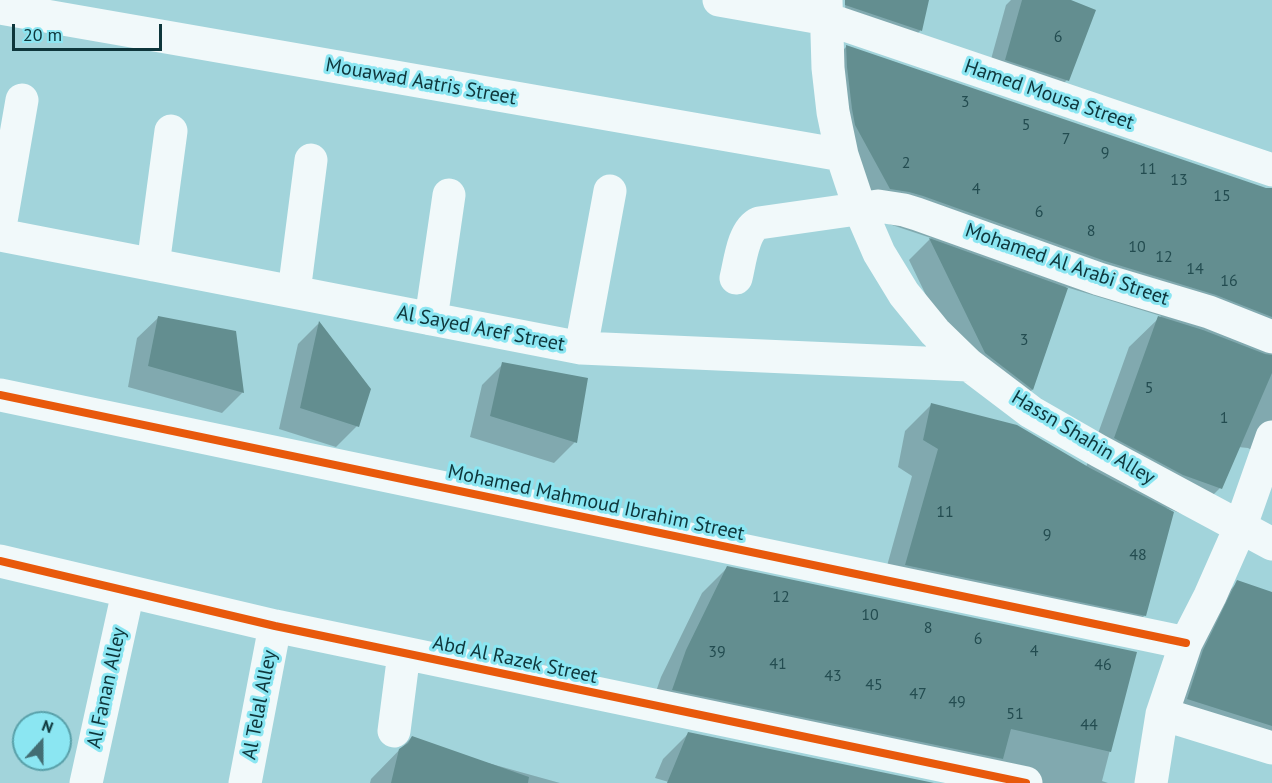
<!DOCTYPE html>
<style>
body{margin:0}
#map{position:relative;width:1272px;height:783px;overflow:hidden;background:#a2d4db;font-family:"PT Sans",sans-serif}
canvas{display:block}
.north{position:absolute;left:12px;top:711px;width:60px;height:60px;box-sizing:border-box;background:#8be6f2;border:2px solid #59a0a9;border-radius:50%;rotate:21deg;font-size:16px;font-weight:700;line-height:24px;text-align:center;color:#0e363b}
.north::after{content:'';display:block;margin:auto;width:21px;height:27px;background:#426d73;clip-path:polygon(50% 0,100% 100%,50% 72%,0 100%)}
.scale{position:absolute;left:12px;top:24px;width:150px;height:27px;box-sizing:border-box;border:3px solid #0e363b;border-top:0;padding-left:8px;font-size:18px;line-height:21px;white-space:nowrap;color:#0e363b;-webkit-text-stroke:4px #8be6f2;paint-order:stroke}
</style>
<div id="map">
<canvas width="1272" height="783"></canvas>
<div class="north">N</div>
<div class="scale">20 m</div>
</div>
<script>
const c = document.querySelector('canvas').getContext('2d');
c.lineJoin = 'round';
function fill(path, color) {
  c.fillStyle = color;
  c.fill(path, 'evenodd');
}
function strokePath(path, color, width, dash) {
  c.strokeStyle = color;
  c.lineWidth = width;
  c.lineCap = dash ? 'butt' : 'round';
  c.setLineDash(dash || []);
  c.stroke(path);
}
function write(font, color, halo, rows, align = 'center') {
  c.font = font + ' "PT Sans",sans-serif';
  c.lineWidth = 6;
  c.setLineDash([]);
  c.textBaseline = 'middle';
  c.strokeStyle = halo;
  c.fillStyle = color;
  for (const [text, x, y, turn = 0] of rows) {
    c.save();
    c.translate(x, y);
    c.rotate((+turn || 0) * Math.PI / 180);
    c.textAlign = isNaN(turn) ? turn : align;
    if (halo) c.strokeText(text, 0, 0);
    c.fillText(text, 0, 0);
    c.restore();
  }
}
fill(new Path2D(`
 M 845,0 L 927,0 L 920,31 L 899,52 L 846,33 Z
 M 1011,0 L 1067,0 L 1067,80 L 1046,101 L 985,81 L 1006,5 Z
 M 846,47 L 1266,189 L 1272,190 L 1272,476 L 1258,454 L 1248,448 L 1238,447 L 1220,488 L 1191,517 L 1166,508 L 1145,615 L 1119,641 L 880,591 L 912,476 L 898,467 L 905,431 L 931,405 L 1086,467 L 1129,347 L 1161,316 L 1066,287 L 1032,390 L 1011,410 L 964,374 L 909,260 L 931,238 L 880,221 L 818,76 Z
 M 159,317 L 243,392 L 222,413 L 128,387 L 137,338 Z
 M 318,324 L 369,389 L 357,426 L 336,447 L 279,429 L 298,344 Z
 M 503,364 L 575,442 L 554,463 L 470,437 L 482,385 Z
 M 727,568 L 1135,653 L 1102,781 L 1108,783 L 973,783 L 648,715 L 661,677 L 702,593 Z
 M 1238,582 L 1272,594 L 1272,763 L 1160,727 L 1210,610 Z
 M 689,733 L 927,783 L 672,783 L 655,778 L 663,759 Z
 M 412,737 L 470,758 L 560,783 L 370,783 L 371,779 Z`), '#0003');
fill(new Path2D(`
 M 845,0 L 929,0 L 922,31 L 845,5 Z
 M 1022,0 L 1071,0 L 1096,10 L 1069,81 L 1005,60 Z
 M 846,45 L 1266,188 L 1272,188 L 1272,317 L 1216,295 L 1105,261 L 923,196 L 909,192 L 890,189 L 855,125 L 852,109 L 847,67 Z
 M 929,238 L 1068,288 L 1033,390 L 985,353 Z
 M 158,316 L 236,331 L 244,393 L 148,366 Z
 M 1158,316 L 1203,330 L 1265,354 L 1272,355 L 1272,373 L 1222,489 L 1183,475 L 1114,438 Z
 M 319,321 L 371,389 L 359,427 L 300,408 Z
 M 502,362 L 588,378 L 577,443 L 490,416 Z
 M 931,403 L 1017,425 L 1090,468 L 1174,512 L 1146,616 L 905,565 L 938,449 L 923,440 Z
 M 727,566 L 1137,652 L 1111,752 L 1011,729 L 1003,759 L 672,690 L 686,650 Z
 M 1237,580 L 1272,592 L 1272,726 L 1187,699 L 1203,650 Z
 M 688,732 L 934,783 L 667,783 Z
 M 412,736 L 529,777 L 528,783 L 391,783 L 399,749 L 408,743 Z`), '#638e90');
strokePath(new Path2D(`
 M 719,0 L 827,19 L 1272,170
 M 826,0 L 828,68 L 833,112 L 842,155 L 860,209 L 879,253 L 904,294 L 935,332 L 969,365 L 1031,412 L 1099,451 L 1272,544
 M 0,8 L 842,155
 M 0,227 L 22,100
 M 0,235 L 581,348 L 969,365
 M 153,265 L 171,131
 M 736,278 C 740,262 743,230 759,223 L 878,206 L 904,210 L 917,214 L 1099,279 L 1209,312 L 1272,337
 M 294,292 L 311,160
 M 431,319 L 449,195
 M 581,348 L 610,191
 M 0,395 L 1186,643
 M 0,561 L 275,626 L 1026,783
 M 1162,714 L 1272,748
 M 394,731 L 404,653
 M 86,783 L 128,592
 M 245,783 L 275,626
 M 1151,783 L 1162,714 L 1186,643 L 1210,596 L 1240,528 L 1272,437`), '#f1f9fa', 33);
strokePath(new Path2D(`
 M 0,395 L 1186,643
 M 0,561 L 275,626 L 1026,783`), '#e8590c', 8);
write('16px', '#234c50', null, [
 ["6",1058,37],
 ["3",965,102],
 ["5",1026,125],
 ["7",1066,139],
 ["9",1105,153],
 ["2",906,163],
 ["11",1148,169],
 ["13",1179,180],
 ["4",976,189],
 ["15",1222,196],
 ["6",1039,212],
 ["8",1091,231],
 ["10",1137,247],
 ["12",1164,257],
 ["14",1195,269],
 ["16",1229,281],
 ["3",1024,340],
 ["5",1149,388],
 ["1",1224,418],
 ["11",945,512],
 ["9",1047,535],
 ["48",1138,555],
 ["12",781,597],
 ["10",870,615],
 ["8",928,628],
 ["6",978,639],
 ["4",1034,651],
 ["39",717,652],
 ["41",778,664],
 ["46",1103,665],
 ["43",833,676],
 ["45",874,685],
 ["47",918,694],
 ["49",957,702],
 ["51",1015,714],
 ["44",1089,725]
]);
write('20px', '#0e363b', '#8be6f2', [
 ["Mouawad Aatris Street",421,82,10],
 ["Hamed Mousa Street",1049,95,19],
 ["Mohamed Al Arabi Street",1067,265,19],
 ["Al Sayed Aref Street",481,329,11],
 ["Hassn Shahin Alley",1083,438,31],
 ["Mohamed Mahmoud Ibrahim Street",596,503,12],
 ["Abd Al Razek Street",515,660,12],
 ["Al Fanan Alley",107,688,-78],
 ["Al Telal Alley",260,705,-79]
]);
</script>
